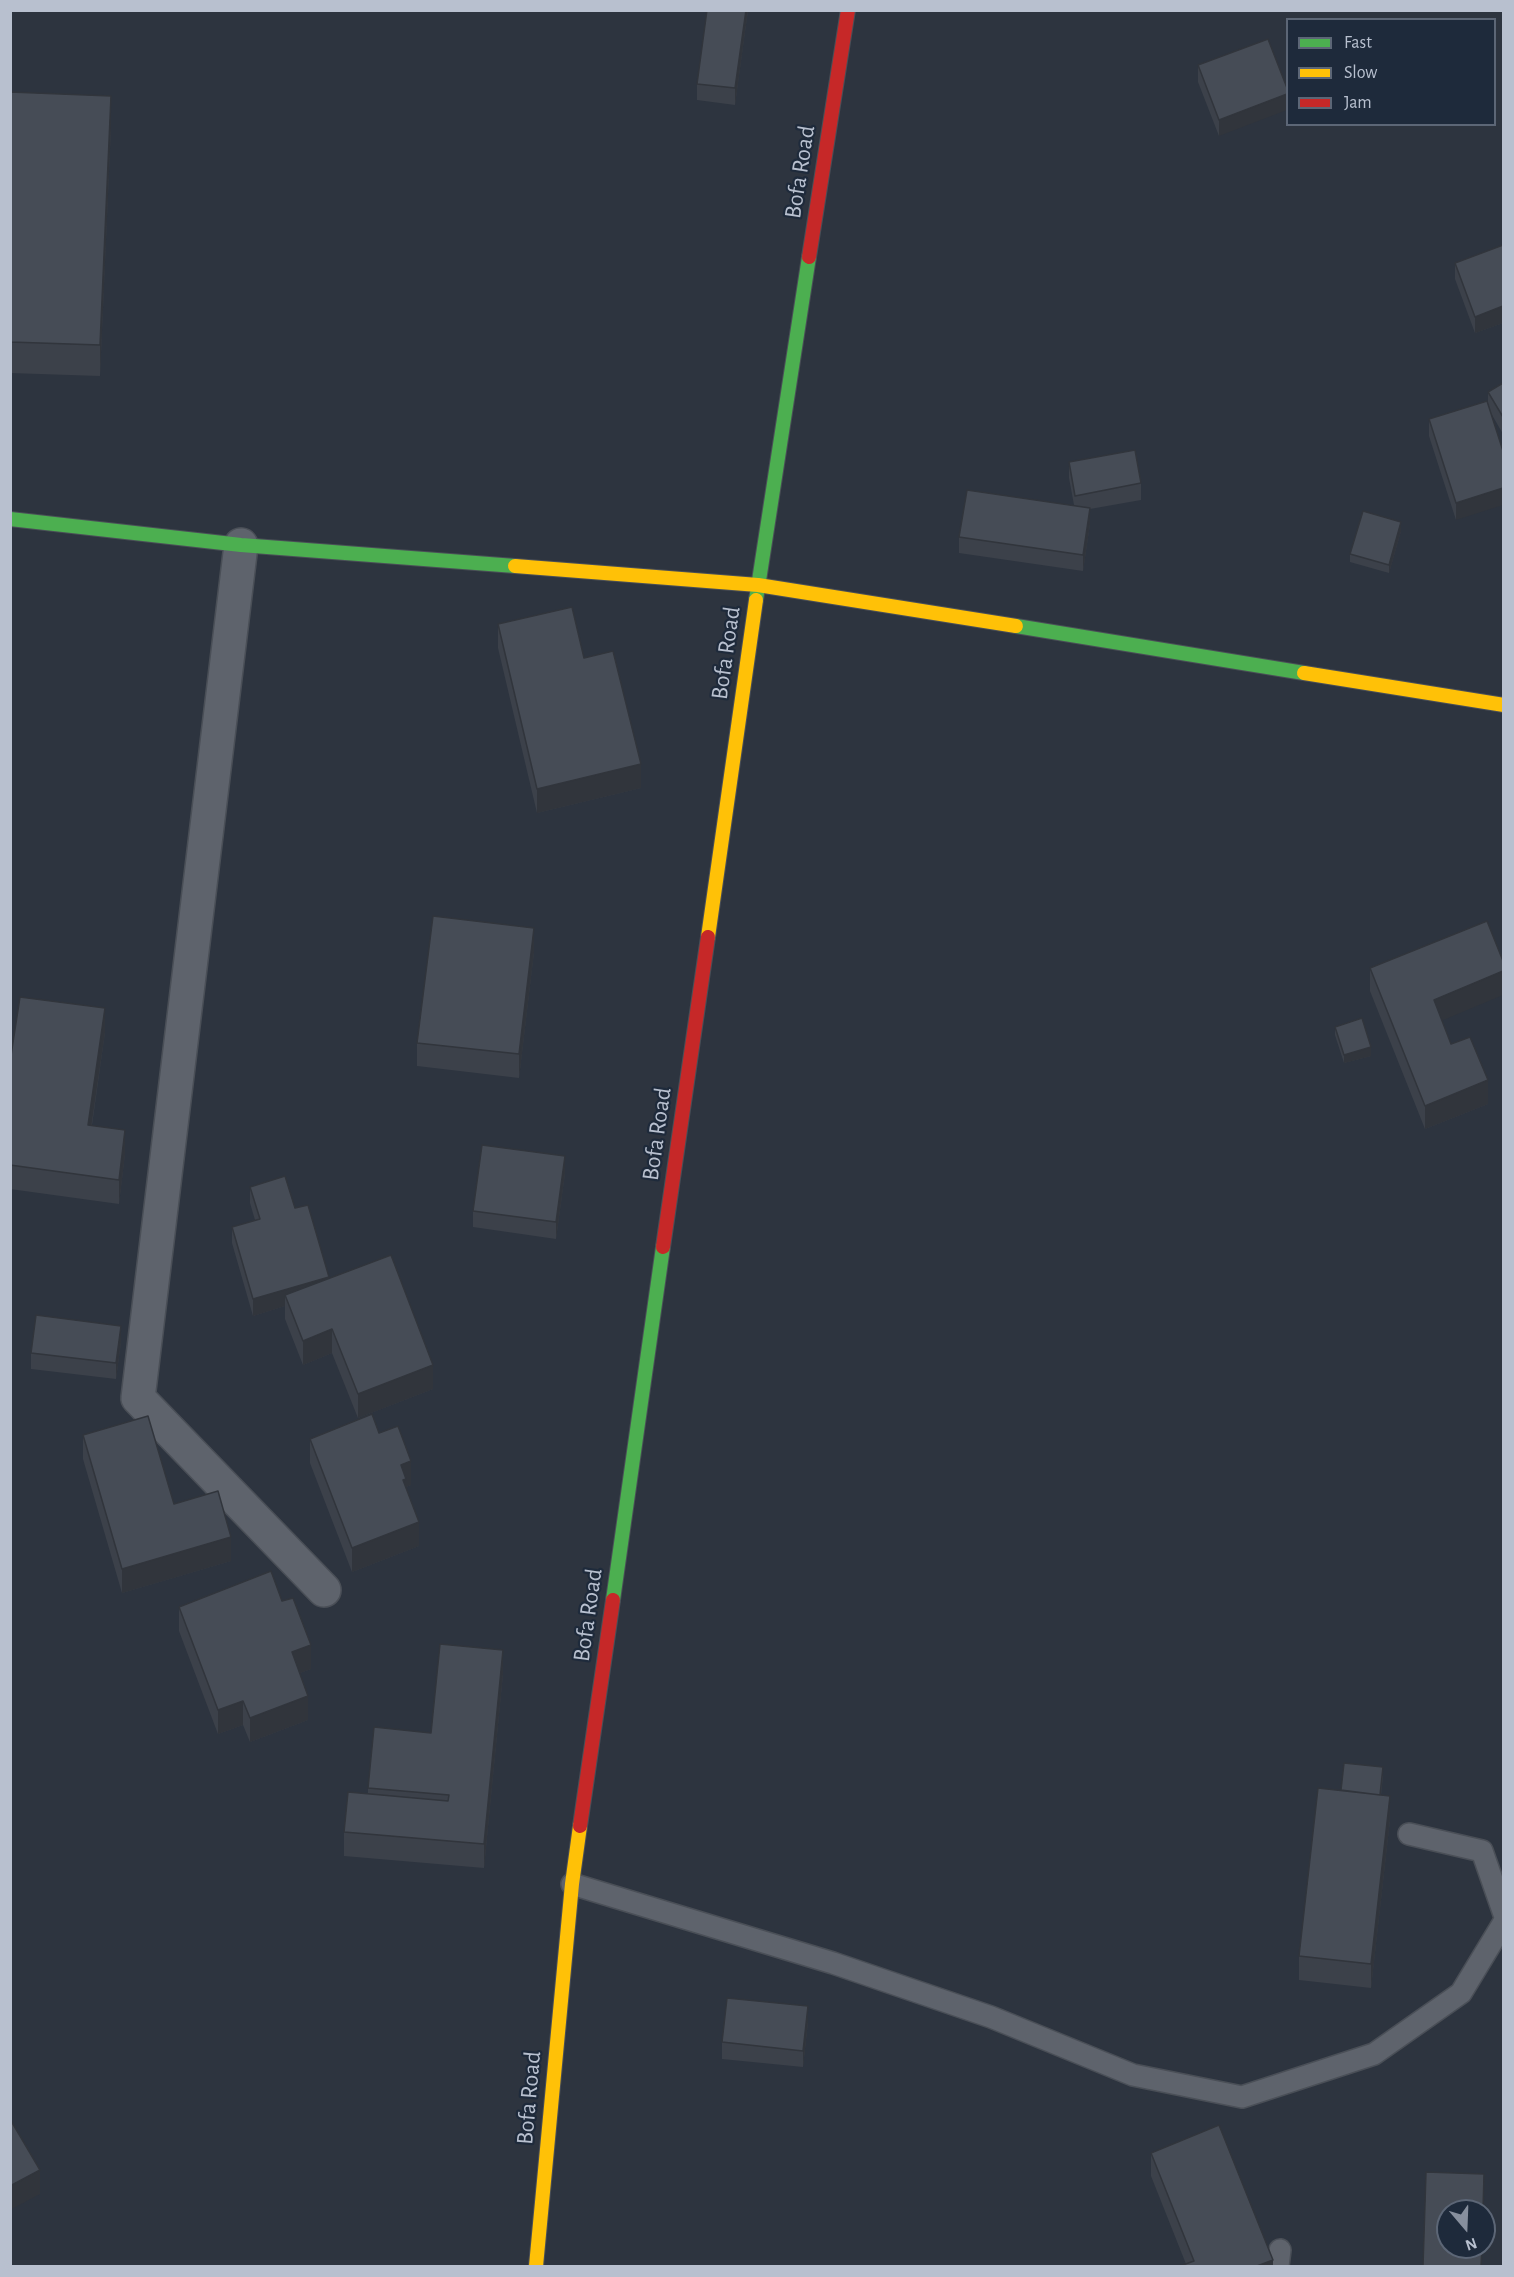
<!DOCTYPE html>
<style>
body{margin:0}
#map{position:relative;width:1514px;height:2277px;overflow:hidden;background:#2d343f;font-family:"Alegreya Sans",sans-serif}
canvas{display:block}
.frame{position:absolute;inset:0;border:12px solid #b8c0cf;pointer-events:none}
.legend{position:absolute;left:1286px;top:18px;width:210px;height:108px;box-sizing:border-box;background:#1e2a3b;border:2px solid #5c6676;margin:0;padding:8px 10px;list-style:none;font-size:18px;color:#b8c0cf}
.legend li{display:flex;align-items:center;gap:12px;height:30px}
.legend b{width:30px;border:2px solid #5c6676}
.north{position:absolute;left:1436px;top:2199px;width:60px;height:60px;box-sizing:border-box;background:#1e2a3b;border:2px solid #5c6676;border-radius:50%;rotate:161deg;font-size:16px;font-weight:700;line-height:24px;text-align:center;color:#b8c0cf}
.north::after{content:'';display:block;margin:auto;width:21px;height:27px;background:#878f9d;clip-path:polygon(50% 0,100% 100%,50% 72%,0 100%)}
</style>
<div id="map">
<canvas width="1514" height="2277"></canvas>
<div class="frame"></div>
<ul class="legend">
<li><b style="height:8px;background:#4caf50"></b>Fast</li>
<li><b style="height:8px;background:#ffc107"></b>Slow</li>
<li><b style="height:8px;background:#c62828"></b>Jam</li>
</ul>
<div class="north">N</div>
</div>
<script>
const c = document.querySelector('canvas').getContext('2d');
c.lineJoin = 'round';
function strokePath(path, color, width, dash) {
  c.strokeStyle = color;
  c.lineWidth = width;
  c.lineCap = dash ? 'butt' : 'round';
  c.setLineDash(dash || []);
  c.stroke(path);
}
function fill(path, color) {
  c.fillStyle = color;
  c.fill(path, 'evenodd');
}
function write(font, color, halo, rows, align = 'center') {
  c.font = font + ' "Alegreya Sans",sans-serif';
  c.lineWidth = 4.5;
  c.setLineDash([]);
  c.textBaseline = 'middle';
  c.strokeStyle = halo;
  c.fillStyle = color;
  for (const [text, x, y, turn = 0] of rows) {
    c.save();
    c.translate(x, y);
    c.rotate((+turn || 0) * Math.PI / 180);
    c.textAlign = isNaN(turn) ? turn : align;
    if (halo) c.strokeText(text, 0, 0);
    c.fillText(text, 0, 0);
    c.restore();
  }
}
const lane = new Path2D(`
 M 1409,1834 L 1482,1851 L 1504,1914
 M 572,1884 L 833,1963 L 991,2017 L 1133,2075 L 1242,2097 L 1374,2054 L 1461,1993 L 1504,1922
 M 1278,2266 L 1280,2250`);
const street = new Path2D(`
 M 241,545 L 138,1398 L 324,1590`);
const fast = new Path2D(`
 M 10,519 L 241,545 L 515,566
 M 756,600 L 809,257
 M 1016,626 L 1304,673
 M 613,1600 L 663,1247`);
const slow = new Path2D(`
 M 515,566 L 758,585 L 1016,626
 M 1304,673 L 1504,705
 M 708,937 L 756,600
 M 536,2266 L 572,1884 L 580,1826`);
const jam = new Path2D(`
 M 809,257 L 848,10
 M 663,1247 L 708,937
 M 580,1826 L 613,1600`);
strokePath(lane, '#4a4f57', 24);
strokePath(street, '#4a4f57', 36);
strokePath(fast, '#4a4f57', 16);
strokePath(slow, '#4a4f57', 16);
strokePath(jam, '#4a4f57', 16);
strokePath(lane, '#5e636c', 21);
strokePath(street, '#5e636c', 33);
strokePath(fast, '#4caf50', 14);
strokePath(slow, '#ffc107', 14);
strokePath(jam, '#c62828', 14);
fill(new Path2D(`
 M 748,10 L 735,105 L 697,100 L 697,84 Z
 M 1268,39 L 1219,136 L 1198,82 L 1198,65 Z
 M 10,92 L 111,127 L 100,376 L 10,373 Z
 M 1503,245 L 1503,323 L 1475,333 L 1455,279 L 1455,263 Z
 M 1503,383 L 1503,434 L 1492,415 L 1456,520 L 1429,436 L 1429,419 L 1488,403 L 1488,392 Z
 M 1069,462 L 1141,483 L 1141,500 L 1090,509 L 1090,524 L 1083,571 L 959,553 L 959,537 L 1074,505 L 1069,478 Z
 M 1401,531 L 1389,573 L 1350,562 L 1350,554 Z
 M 498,624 L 584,658 L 641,788 L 537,813 L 498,648 Z
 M 534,952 L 519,1078 L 417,1066 L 417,1043 Z
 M 1370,968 L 1442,1020 L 1451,1044 L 1488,1104 L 1425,1129 L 1370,991 Z
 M 1335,1027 L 1371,1056 L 1344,1063 L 1335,1035 Z
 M 105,1032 L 92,1125 L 125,1154 L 119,1204 L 10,1189 L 10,1062 Z
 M 565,1173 L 556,1239 L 473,1227 L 473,1211 Z
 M 250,1187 L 295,1208 L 329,1278 L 433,1389 L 358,1418 L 332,1353 L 303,1365 L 285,1319 L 285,1306 L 253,1316 L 232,1243 L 232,1227 L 255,1220 L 250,1203 Z
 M 121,1342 L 116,1379 L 31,1369 L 31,1353 Z
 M 379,1433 L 411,1485 L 406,1487 L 406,1489 L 419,1546 L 352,1572 L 310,1463 L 310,1439 Z
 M 83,1435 L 174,1504 L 231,1561 L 122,1593 L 83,1459 Z
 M 282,1601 L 311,1669 L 300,1673 L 308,1720 L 250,1742 L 243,1725 L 218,1734 L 179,1631 L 179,1607 Z
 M 503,1674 L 484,1868 L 344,1856 L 344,1832 L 368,1793 L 368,1788 L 431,1733 Z
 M 1383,1776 L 1381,1795 L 1390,1820 L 1371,1988 L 1299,1980 L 1299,1956 L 1341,1790 Z
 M 808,2022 L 803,2067 L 722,2059 L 722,2042 Z
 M 1151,2153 L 1273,2266 L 1186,2264 L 1151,2176 Z`), '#3c414a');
fill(new Path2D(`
 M 746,10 L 748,10 L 735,105 L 735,88 Z
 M 1287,94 L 1287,110 L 1219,136 L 1219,120 Z
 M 111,96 L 111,127 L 100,376 L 100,345 Z
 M 1503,306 L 1503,323 L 1475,333 L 1475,317 Z
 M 1503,488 L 1503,505 L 1456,520 L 1456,503 Z
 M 1090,508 L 1090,524 L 1083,571 L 1083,555 Z
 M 1401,522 L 1401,531 L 1389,573 L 1389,565 Z
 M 641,764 L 641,788 L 537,813 L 537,789 Z
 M 534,928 L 534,952 L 519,1078 L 519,1054 Z
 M 1503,971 L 1503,995 L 1434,1024 L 1434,1000 Z
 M 105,1008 L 105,1032 L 88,1149 L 88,1125 Z
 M 1371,1047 L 1371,1056 L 1344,1063 L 1344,1055 Z
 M 1488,1080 L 1488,1104 L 1425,1129 L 1425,1106 Z
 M 125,1130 L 125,1154 L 119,1204 L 119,1180 Z
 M 565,1156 L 565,1173 L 556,1239 L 556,1222 Z
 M 329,1277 L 329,1293 L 285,1295 L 285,1306 L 253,1316 L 253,1299 Z
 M 121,1326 L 121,1342 L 116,1379 L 116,1363 Z
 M 332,1329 L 332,1353 L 303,1365 L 303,1341 Z
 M 433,1365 L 433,1389 L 358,1418 L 358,1394 Z
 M 411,1461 L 411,1485 L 406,1487 L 406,1503 L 401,1465 Z
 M 419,1522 L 419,1546 L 352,1572 L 352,1548 Z
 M 231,1537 L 231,1561 L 122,1593 L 122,1569 Z
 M 311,1645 L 311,1669 L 292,1676 L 292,1652 Z
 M 503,1650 L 503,1674 L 484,1868 L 484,1844 Z
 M 308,1696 L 308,1720 L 250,1742 L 250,1718 Z
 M 243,1701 L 243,1725 L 218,1734 L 218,1710 Z
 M 1390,1796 L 1390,1820 L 1371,1988 L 1371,1964 Z
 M 808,2006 L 808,2022 L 803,2067 L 803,2051 Z
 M 40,2170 L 40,2194 L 10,2210 L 10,2186 Z
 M 1273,2260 L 1273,2266 L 1257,2266 Z`), '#31353c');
const building = new Path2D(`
 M 707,10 L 746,10 L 735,88 L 697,84 Z
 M 1268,39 L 1287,88 L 1287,94 L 1219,120 L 1198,65 Z
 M 10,92 L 111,96 L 100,345 L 10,342 Z
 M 1503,245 L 1503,306 L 1475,317 L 1455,263 Z
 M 1503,383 L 1503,417 L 1488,392 Z
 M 1487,401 L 1503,451 L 1503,488 L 1456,503 L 1429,419 Z
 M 1135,450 L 1141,483 L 1075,496 L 1069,462 Z
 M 967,490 L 1090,508 L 1083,555 L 959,537 Z
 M 1363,511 L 1401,522 L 1389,565 L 1350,554 Z
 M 572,607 L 584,658 L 613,651 L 641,764 L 537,789 L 498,624 Z
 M 433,916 L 534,928 L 519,1054 L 417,1043 Z
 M 1487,921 L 1503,961 L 1503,971 L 1434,1000 L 1451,1044 L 1470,1037 L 1488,1080 L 1425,1106 L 1370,968 Z
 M 20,997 L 105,1008 L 88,1125 L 125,1130 L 119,1180 L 10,1165 L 10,1062 Z
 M 1362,1018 L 1371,1047 L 1344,1055 L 1335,1027 Z
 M 482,1145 L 565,1156 L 556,1222 L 473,1211 Z
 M 285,1176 L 295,1208 L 308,1205 L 329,1277 L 253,1299 L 232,1227 L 260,1219 L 250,1187 Z
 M 391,1255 L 433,1365 L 358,1394 L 332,1329 L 303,1341 L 285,1295 Z
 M 36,1315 L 121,1326 L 116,1363 L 31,1353 Z
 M 372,1414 L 379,1433 L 398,1426 L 411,1461 L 401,1465 L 406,1479 L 403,1480 L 419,1522 L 352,1548 L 310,1439 Z
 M 148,1416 L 174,1504 L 218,1491 L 231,1537 L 122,1569 L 83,1435 Z
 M 271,1571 L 282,1601 L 293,1598 L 311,1645 L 292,1652 L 308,1696 L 250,1718 L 243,1701 L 218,1710 L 179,1607 Z
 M 440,1644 L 503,1650 L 484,1844 L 344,1832 L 348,1792 L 448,1801 L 449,1795 L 368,1788 L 374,1727 L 431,1733 Z
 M 1344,1763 L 1383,1767 L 1380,1795 L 1341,1790 Z
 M 1318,1788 L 1390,1796 L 1371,1964 L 1299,1956 Z
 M 727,1998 L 808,2006 L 803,2051 L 722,2042 Z
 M 10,2119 L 40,2170 L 10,2186 Z
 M 1219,2125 L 1273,2260 L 1257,2266 L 1180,2266 L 1194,2261 L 1151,2153 Z
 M 1426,2172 L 1484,2174 L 1483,2211 L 1448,2211 L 1448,2247 L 1482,2247 L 1481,2266 L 1423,2266 Z`);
fill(building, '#464c56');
strokePath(building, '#31353c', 1.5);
write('24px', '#b8c0cf', '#1e2a3b', [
 ["Bofa Road",800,172,-81],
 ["Bofa Road",726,653,-82],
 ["Bofa Road",657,1134,-82],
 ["Bofa Road",588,1615,-82],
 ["Bofa Road",529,2098,-85]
]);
</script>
